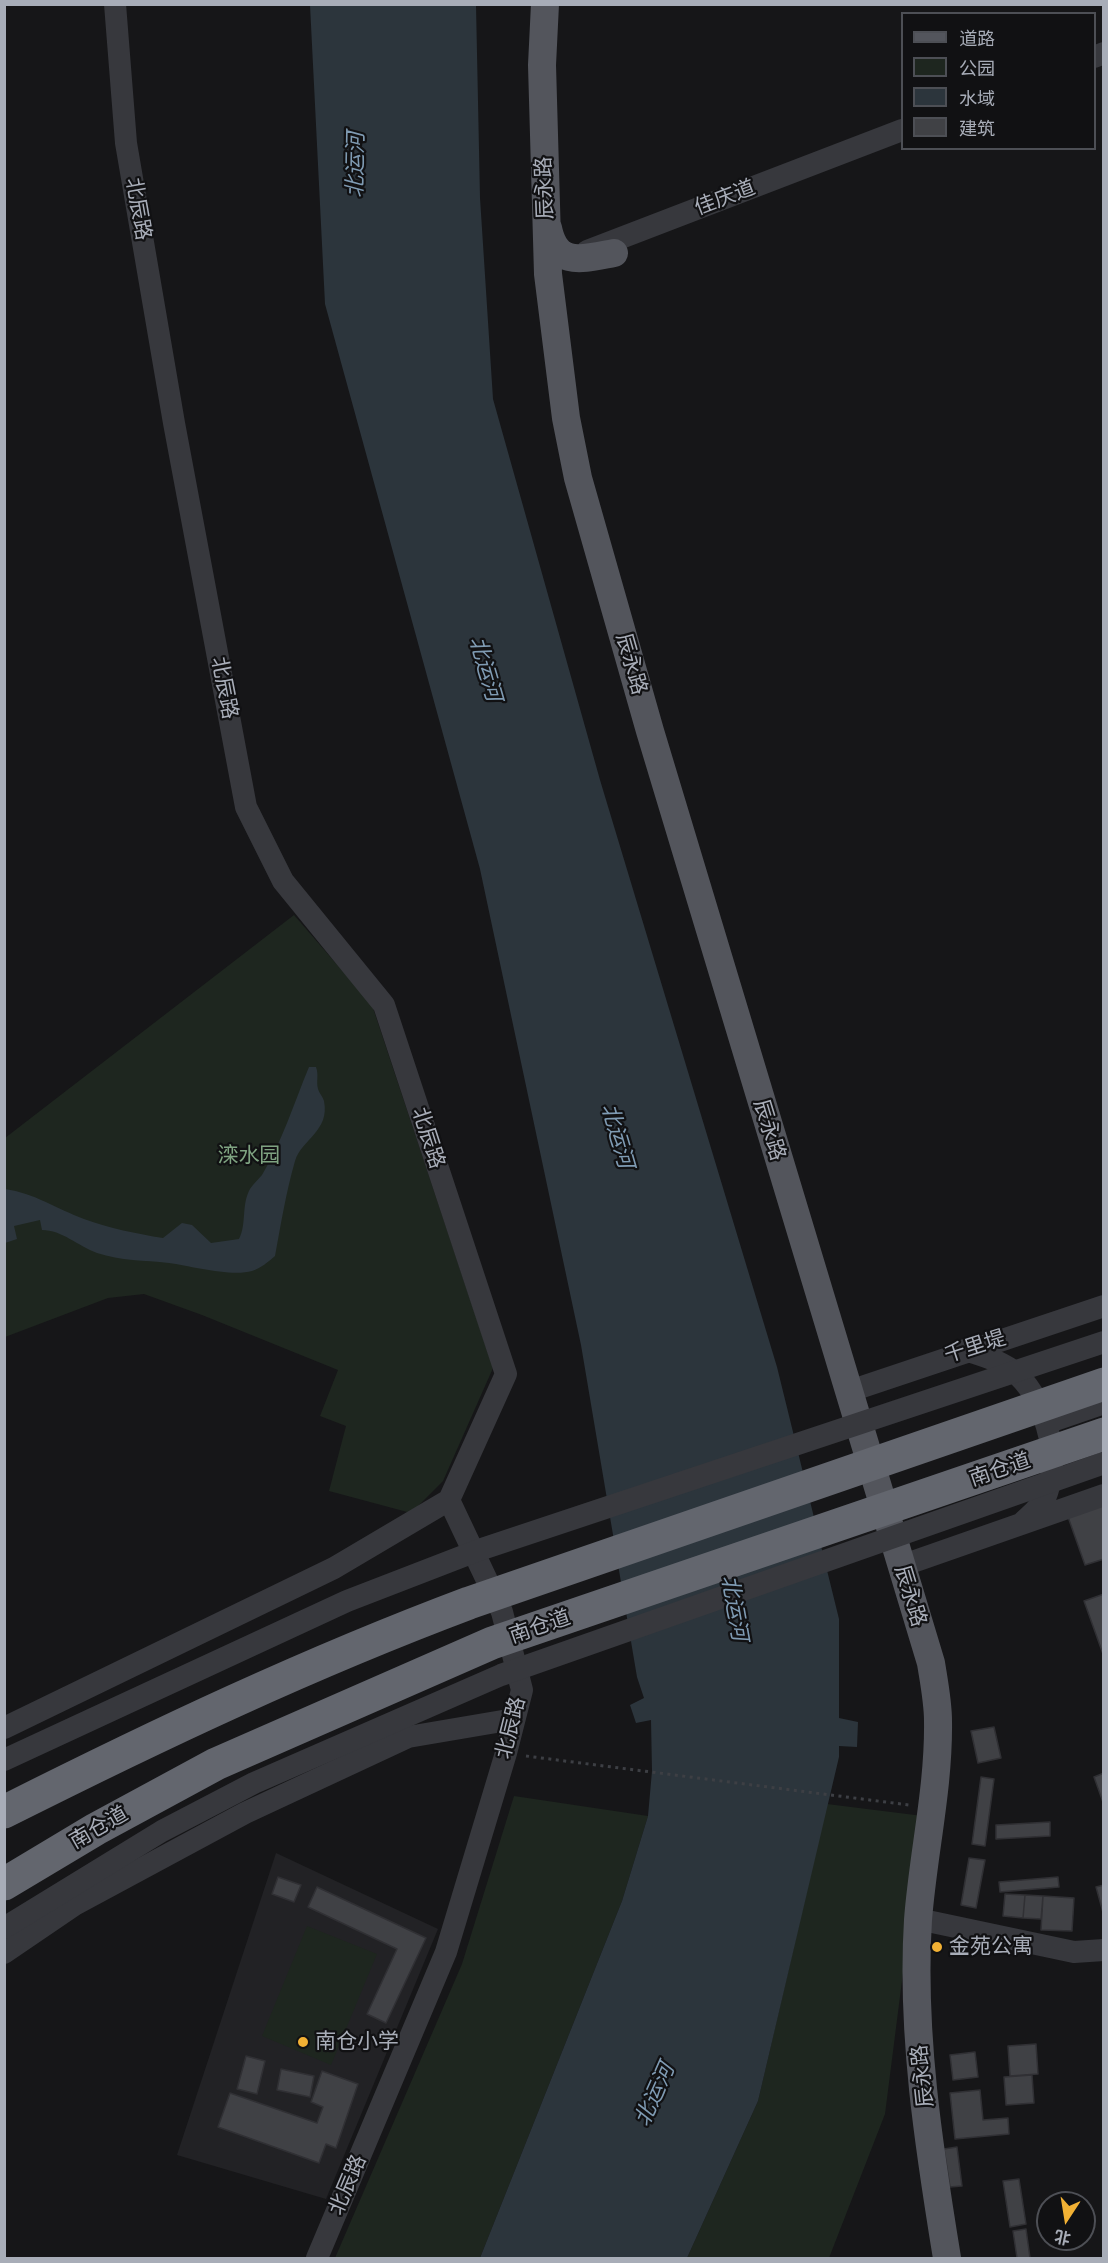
<!DOCTYPE html>
<meta charset="utf-8">
<style>
body{margin:0}
#map{position:relative;width:1108px;height:2263px;overflow:hidden;background:#161618;font-family:Cabin,"Noto Sans SC",sans-serif}
canvas{display:block}
.frame{position:absolute;inset:0;border:6px solid #a8adb8;pointer-events:none}
.legend{position:absolute;left:901px;top:12px;width:195px;height:138px;box-sizing:border-box;background:#111113;border:2px solid #4d4f55;margin:0;padding:8px 10px;list-style:none;font-size:18px;color:#a8adb8}
.legend li{display:flex;align-items:center;gap:12px;height:30px}
.legend b{width:30px;border:2px solid #4d4f55}
.north{position:absolute;left:1036px;top:2191px;width:60px;height:60px;box-sizing:border-box;background:#111113;border:2px solid #4d4f55;border-radius:50%;rotate:192deg;font-size:16px;font-weight:700;line-height:24px;text-align:center;color:#a8adb8}
.north::after{content:'';display:block;margin:auto;width:21px;height:27px;background:#f2b134;clip-path:polygon(50% 0,100% 100%,50% 72%,0 100%)}
</style>
<div id="map">
<canvas width="1108" height="2263"></canvas>
<div class="frame"></div>
<ul class="legend">
<li><b style="height:8px;background:#53555c"></b>道路</li>
<li><b style="height:16px;background:#1e261f"></b>公园</li>
<li><b style="height:16px;background:#2c353c"></b>水域</li>
<li><b style="height:16px;background:#404145"></b>建筑</li>
</ul>
<div class="north">北</div>
</div>
<script>
const c = document.querySelector('canvas').getContext('2d');
c.lineJoin = 'round';
function fill(path, color) {
  c.fillStyle = color;
  c.fill(path, 'evenodd');
}
function strokePath(path, color, width, dash) {
  c.strokeStyle = color;
  c.lineWidth = width;
  c.lineCap = dash ? 'butt' : 'round';
  c.setLineDash(dash || []);
  c.stroke(path);
}
function write(font, color, halo, rows, align = 'center') {
  c.font = font + ' Cabin,"Noto Sans SC",sans-serif';
  c.lineWidth = 4.5;
  c.setLineDash([]);
  c.textBaseline = 'middle';
  c.strokeStyle = halo;
  c.fillStyle = color;
  for (const [text, x, y, turn = 0] of rows) {
    c.save();
    c.translate(x, y);
    c.rotate((+turn || 0) * Math.PI / 180);
    c.textAlign = isNaN(turn) ? turn : align;
    if (halo) c.strokeText(text, 0, 0);
    c.fillText(text, 0, 0);
    c.restore();
  }
}
fill(new Path2D(`
 M 276,1853 L 438,1929 L 326,2199 L 177,2155 Z`), '#222225');
fill(new Path2D(`
 M 294,915 L 372,1005 L 493,1368 L 443,1481 L 411,1513 L 329,1491 L 346,1426 L 320,1416 L 338,1370 L 202,1315 L 144,1294 L 108,1298 L 5,1337 L 5,1138 Z
 M 514,1796 L 648,1816 L 622,1901 L 480,2258 L 335,2258 L 462,1964 Z
 M 827,1804 L 923,1816 L 885,2114 L 829,2258 L 687,2258 L 758,2101 Z
 M 307,1926 L 377,1954 L 331,2065 L 262,2036 Z`), '#1e261f');
fill(new Path2D(`
 M 310,5 L 476,5 L 480,198 L 493,399 L 600,780 L 777,1367 L 839,1619 L 839,1718 L 858,1722 L 857,1747 L 839,1746 L 839,1757 L 758,2101 L 687,2258 L 480,2258 L 622,1901 L 648,1816 L 652,1771 L 651,1720 L 636,1723 L 630,1705 L 644,1698 L 637,1677 L 581,1345 L 480,869 L 325,304 Z
 M 309,1067 L 316,1067 C 319,1075 316,1081 318,1089 C 319,1093 323,1097 324,1101 C 330,1131 302,1139 295,1161 C 286,1192 281,1224 275,1256 C 268,1262 261,1268 252,1271 C 231,1277 191,1266 169,1263 C 144,1260 121,1261 97,1253 C 78,1246 62,1230 42,1230 L 40,1220 L 14,1226 L 17,1239 L 5,1243 L 5,1189 C 34,1193 57,1209 84,1219 C 109,1228 137,1234 163,1238 L 182,1223 L 192,1225 L 211,1243 L 239,1239 C 247,1224 241,1205 250,1189 C 253,1184 258,1180 262,1175 C 282,1142 294,1103 309,1067 Z`), '#2c353c');
const building = new Path2D(`
 M 1104,1502 L 1104,1559 L 1085,1565 L 1067,1514 Z
 M 1104,1594 L 1104,1653 L 1103,1654 L 1084,1601 Z
 M 994,1727 L 1001,1758 L 978,1763 L 971,1731 Z
 M 1104,1773 L 1104,1805 L 1094,1777 Z
 M 981,1777 L 994,1779 L 985,1846 L 972,1844 Z
 M 1050,1822 L 1050,1836 L 996,1839 L 996,1825 Z
 M 969,1858 L 985,1860 L 976,1908 L 961,1905 Z
 M 278,1877 L 301,1885 L 294,1902 L 272,1894 Z
 M 1058,1877 L 1059,1887 L 1000,1892 L 999,1882 Z
 M 1104,1885 L 1104,1916 L 1096,1887 Z
 M 317,1887 L 426,1938 L 386,2023 L 367,2014 L 397,1949 L 308,1907 Z
 M 1005,1894 L 1025,1895 L 1023,1918 L 1003,1916 Z
 M 1025,1895 L 1043,1896 L 1041,1919 L 1023,1918 Z
 M 1043,1896 L 1074,1898 L 1072,1931 L 1041,1930 Z
 M 1036,2044 L 1038,2074 L 1010,2076 L 1008,2046 Z
 M 975,2052 L 978,2077 L 953,2080 L 950,2055 Z
 M 246,2056 L 265,2061 L 257,2094 L 237,2089 Z
 M 281,2069 L 314,2076 L 310,2097 L 277,2090 Z
 M 322,2071 L 358,2084 L 336,2148 L 326,2144 L 319,2163 L 218,2127 L 230,2093 L 317,2123 L 323,2107 L 311,2102 Z
 M 1032,2075 L 1034,2103 L 1006,2105 L 1004,2077 Z
 M 980,2090 L 983,2120 L 1008,2118 L 1009,2134 L 955,2139 L 950,2093 Z
 M 957,2147 L 962,2186 L 950,2187 L 944,2149 Z
 M 1019,2179 L 1026,2224 L 1010,2227 L 1003,2181 Z
 M 1026,2229 L 1030,2258 L 1017,2258 L 1013,2231 Z`);
fill(building, '#404145');
strokePath(building, '#303034', 1.5);
strokePath(new Path2D(`
 M 526,1756 L 909,1805`), '#3d3f44', 3, [3, 4.5]);
strokePath(new Path2D(`
 M 115,4 L 126,143 L 174,423 L 246,807 L 283,881 L 384,1005 L 506,1374 L 449,1500 L 502,1612 L 522,1690 L 506,1753 L 446,1952 L 317,2258
 M 1094,57 L 1104,53
 M 587,251 L 902,130
 M 965,1350 C 981,1355 998,1360 1012,1370 C 1044,1395 1061,1454 1047,1493 C 1043,1506 1030,1515 1021,1524
 M 847,1392 L 1104,1306
 M 1046,1423 L 1104,1403
 M 901,1566 L 1104,1495
 M 4,1728 L 334,1568 L 449,1500
 M 918,1919 L 1074,1952 L 1104,1950
 M 4,1953 L 76,1904 L 245,1813 L 408,1737 L 514,1719`), '#37383d', 22);
strokePath(new Path2D(`
 M 545,4 L 542,65 L 548,274 L 566,418 L 578,478 L 650,731 L 931,1663 C 934,1682 938,1702 938,1721 C 939,1788 923,1854 918,1920 C 911,2032 929,2148 947,2258
 M 548,228 C 556,268 582,259 614,253`), '#53555c', 28);
strokePath(new Path2D(`
 M 4,1760 L 347,1601 L 479,1550 L 1104,1342
 M 4,1928 L 162,1831 L 254,1783 L 501,1675 L 1104,1463`), '#37383d', 22);
strokePath(new Path2D(`
 M 4,1812 C 157,1735 309,1663 469,1603 L 1104,1384
 M 4,1884 L 96,1829 L 216,1764 L 492,1643 L 1104,1434`), '#63666e', 33);
for (const [x, y, r, color] of [
 [937,1947,6,"#f2b134"],
 [303,2042,6,"#f2b134"]
]) {
  const dot = new Path2D();
  dot.arc(x, y, r, 0, 2 * Math.PI);
  c.fillStyle = color;
  c.fill(dot);
  strokePath(dot, '#111113', 2);
}
write('21px', '#a8adb8', '#111113', [
 ["辰永路",545,188,-92],
 ["佳庆道",725,198,-21],
 ["北辰路",138,209,80],
 ["辰永路",631,664,74],
 ["北辰路",224,688,79],
 ["辰永路",769,1130,73],
 ["北辰路",428,1138,72],
 ["千里堤",975,1347,-18],
 ["南仓道",1000,1470,-19],
 ["辰永路",910,1596,73],
 ["南仓道",540,1627,-19],
 ["北辰路",511,1728,-76],
 ["南仓道",99,1828,-30],
 ["辰永路",923,2076,-96],
 ["北辰路",348,2185,-67]
]);
write('21px', '#7fa381', '#111113', [
 ["滦水园",249,1156]
]);
write('21px', '#a8adb8', '#111113', [
 ["金苑公寓",949,1947],
 ["南仓小学",315,2042]
], 'left');
write('italic 22px', '#7f9bb3', '#111113', [
 ["北运河",356,165,-89],
 ["北运河",485,669,74],
 ["北运河",617,1136,74],
 ["北运河",734,1608,80],
 ["北运河",655,2095,-66]
]);
</script>
